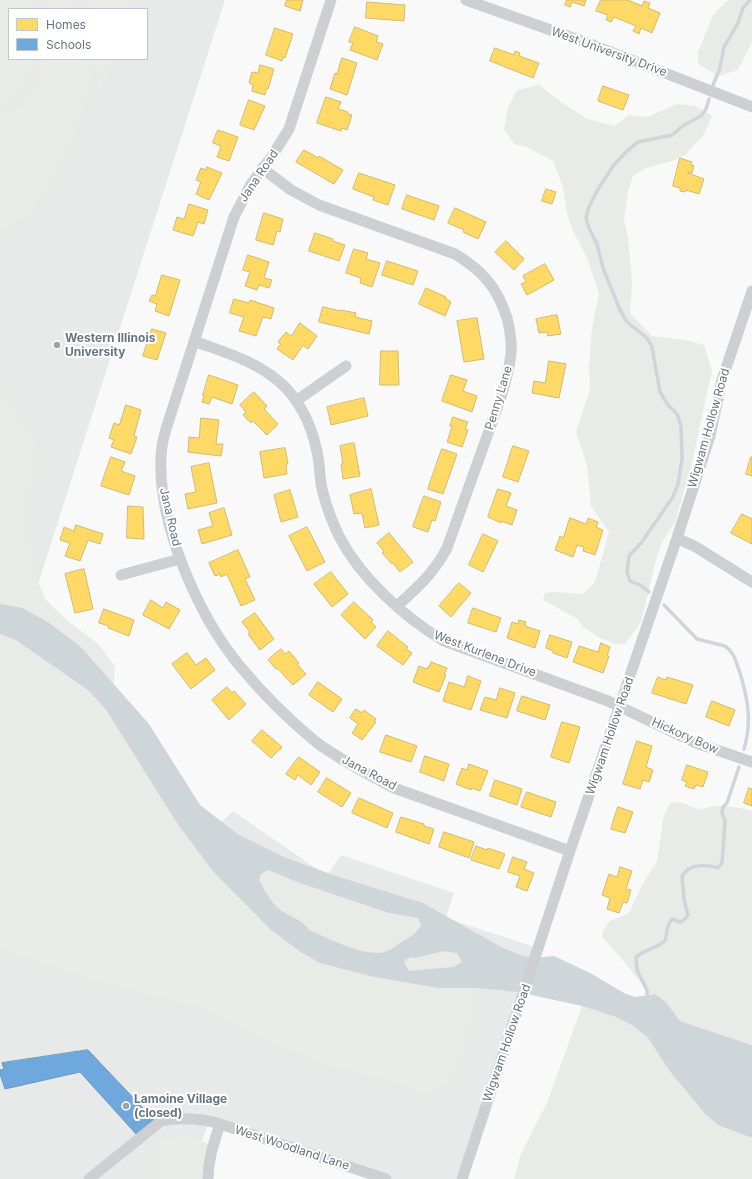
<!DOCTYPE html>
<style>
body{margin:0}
#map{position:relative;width:752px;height:1179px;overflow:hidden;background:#f9f9f9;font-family:Inter,sans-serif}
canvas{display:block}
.legend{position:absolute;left:8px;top:8px;width:140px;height:52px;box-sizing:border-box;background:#fff;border:1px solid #c1c8cd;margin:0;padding:5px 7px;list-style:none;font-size:12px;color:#657683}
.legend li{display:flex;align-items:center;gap:8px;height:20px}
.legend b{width:20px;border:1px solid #c1c8cd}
</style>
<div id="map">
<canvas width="752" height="1179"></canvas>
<ul class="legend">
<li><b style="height:11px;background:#ffd966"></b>Homes</li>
<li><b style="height:11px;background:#6fa8dc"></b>Schools</li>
</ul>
</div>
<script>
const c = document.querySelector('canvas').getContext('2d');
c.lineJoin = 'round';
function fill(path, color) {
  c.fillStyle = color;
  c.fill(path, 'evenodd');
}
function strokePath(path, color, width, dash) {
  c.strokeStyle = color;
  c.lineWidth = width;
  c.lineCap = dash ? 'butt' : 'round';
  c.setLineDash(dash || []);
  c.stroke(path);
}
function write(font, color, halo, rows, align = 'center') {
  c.font = font + ' Inter,sans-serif';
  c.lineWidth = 4;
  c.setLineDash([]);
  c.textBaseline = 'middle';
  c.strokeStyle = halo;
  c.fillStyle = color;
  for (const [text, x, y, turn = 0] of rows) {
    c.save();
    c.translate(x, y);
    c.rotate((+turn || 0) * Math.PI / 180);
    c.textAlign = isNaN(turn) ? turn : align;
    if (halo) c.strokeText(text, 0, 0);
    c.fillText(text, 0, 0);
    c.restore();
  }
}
fill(new Path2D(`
 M 0,0 L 225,0 L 23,631 L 204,839 L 233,811 L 327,876 L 341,855 L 454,893 L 446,918 L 538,948 L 462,1179 L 386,1179 L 209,1121 L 193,1168 L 196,1179 L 0,1179 ZM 9,9 L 147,9 L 147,59 L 9,59 Z`), '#e8e9e9');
fill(new Path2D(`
 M 0,0 L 35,0 L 35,9 L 9,9 L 9,59 L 32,59 L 31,73 L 0,117 Z
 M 44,0 L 78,0 L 79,9 L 45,9 Z
 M 85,0 L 130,0 L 127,9 L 87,9 Z
 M 729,0 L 752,0 L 752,42 L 738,70 L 719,76 L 698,64 L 698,52 L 713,15 L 723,5 Z
 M 42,59 L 92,59 L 89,89 L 79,120 L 70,145 L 49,189 L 26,214 L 0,233 L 0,123 C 6,110 17,110 26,101 C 37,90 40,73 42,59 Z
 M 95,59 L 112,59 L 100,96 Z
 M 539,85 L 561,102 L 587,119 L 615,126 L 629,115 L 648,117 L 676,104 L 696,106 L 712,116 L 704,134 L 685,155 L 672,161 L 646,168 L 633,176 L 628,191 L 624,220 L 628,237 L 632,282 L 630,313 L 652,336 L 685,340 L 704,345 L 712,371 L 691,467 L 675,522 L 662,542 L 656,560 L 641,622 L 625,644 L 615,644 L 600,638 L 583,627 L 578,619 L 543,600 L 545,593 C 558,590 570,594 583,594 L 595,582 L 609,532 L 591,506 L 587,465 L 576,432 L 590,389 L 589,367 L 592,328 L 599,293 L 587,258 L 573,231 L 567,214 L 563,187 L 553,161 L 527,147 L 514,144 L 504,129 L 508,107 L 517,90 Z
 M 0,388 L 34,436 L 36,468 L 28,495 L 28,521 L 32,556 L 38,582 L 46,600 L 68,621 L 98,644 L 115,666 L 114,685 L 80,646 L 48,622 L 22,608 L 0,604 Z
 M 0,634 L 16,640 L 89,691 L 106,710 L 177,823 L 213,871 L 320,963 L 370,976 L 438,988 L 476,988 L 472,1002 L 474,1015 L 461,1060 L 452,1081 L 441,1089 L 422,1092 L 392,1081 L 337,1068 L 310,1058 L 256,1036 L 198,1006 L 180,1003 L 98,981 L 0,949 Z
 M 671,802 L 683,803 L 699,810 C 718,803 734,806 752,811 L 752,1045 L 680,1021 L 666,1002 L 655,994 L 648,995 L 642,984 L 616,952 L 603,938 L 602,932 L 610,921 L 629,913 L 642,885 L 657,861 L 664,815 Z
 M 268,870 L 300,883 L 389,913 L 418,918 L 422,925 C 415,935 391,953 379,953 C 363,955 324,938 310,930 C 304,927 299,921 293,917 C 287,913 280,911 275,905 C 268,898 264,889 259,880 L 261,874 Z
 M 444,951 L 457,953 L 462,962 L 453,967 L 451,966 L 446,968 L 433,968 L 409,971 L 404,963 L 405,960 L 411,957 L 415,958 Z
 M 582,1006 L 616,1017 L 632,1025 L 648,1038 L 668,1069 L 706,1115 L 718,1125 L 752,1138 L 752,1179 L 514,1179 L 521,1154 L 547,1103 Z
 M 176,1137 L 192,1137 L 212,1145 L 208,1179 L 155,1179 L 153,1150 L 157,1141 Z`), '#e8ebe6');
fill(new Path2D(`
 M 0,604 L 22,608 L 48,622 L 80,646 L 149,724 L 200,805 L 239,835 L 284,857 L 336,876 L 423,903 L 501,947 L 522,956 L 534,958 L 554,956 L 592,974 L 624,993 L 635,997 L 655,994 L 666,1002 L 680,1021 L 752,1045 L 752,1138 L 718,1125 L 706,1115 L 668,1069 L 648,1038 L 632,1025 L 616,1017 L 582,1006 L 518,992 L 476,988 L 438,988 L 370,976 L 320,963 L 302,953 L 270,929 L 213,871 L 177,823 L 106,710 L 89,691 L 16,640 L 0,634 ZM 268,870 L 300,883 L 389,913 L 418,918 L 421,925 C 417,933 411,937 403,941 C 396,946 387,953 379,953 C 359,954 327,938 309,930 C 302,918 285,916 276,906 C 269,899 264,889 259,880 L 261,874 ZM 444,951 L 457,953 L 462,962 L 453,967 L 409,971 L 404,963 L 405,960 L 411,957 L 415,958 Z`), '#ced6d9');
const homes = new Path2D(`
 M 287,0 L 303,0 L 300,11 L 285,6 Z
 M 567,0 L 586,0 L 584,6 L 572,2 L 570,7 L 565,5 Z
 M 601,0 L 628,0 L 642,6 L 644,1 L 650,3 L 648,8 L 660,13 L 652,33 L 641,28 L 639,34 L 633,31 L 636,26 L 614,17 L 611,22 L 606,20 L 608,15 L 596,11 Z
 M 367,2 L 405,5 L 404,21 L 366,18 Z
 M 355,27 L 378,36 L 376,42 L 383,44 L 377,60 L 350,50 L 353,43 L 349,42 Z
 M 275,28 L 293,34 L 285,58 L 283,57 L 282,61 L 266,55 Z
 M 495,48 L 514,55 L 515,51 L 520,53 L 519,56 L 539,63 L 533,78 L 490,61 Z
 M 342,58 L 357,63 L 347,95 L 330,89 L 335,73 L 337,74 Z
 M 260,65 L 274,69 L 268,89 L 266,89 L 265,95 L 252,91 L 253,85 L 249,83 L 252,72 L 258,73 Z
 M 603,86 L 629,95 L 623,110 L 598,101 Z
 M 326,97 L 341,102 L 338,109 L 348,112 L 347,114 L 352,115 L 347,130 L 342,128 L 341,131 L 317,123 Z
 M 249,100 L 265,106 L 254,130 L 240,125 Z
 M 218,130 L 238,137 L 229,161 L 217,157 L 221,146 L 213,143 Z
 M 304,150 L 318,158 L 319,156 L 343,170 L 334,184 L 296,162 Z
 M 680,158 L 692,162 L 691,165 L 694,166 L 692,173 L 688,172 L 688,173 L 704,179 L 699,194 L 686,190 L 685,192 L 680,191 L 680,188 L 673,186 Z
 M 207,167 L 222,173 L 209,200 L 196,194 L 201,182 L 196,180 L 201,168 L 206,170 Z
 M 359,173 L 395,185 L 388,205 L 373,200 L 374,197 L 353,189 Z
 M 546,189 L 556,192 L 552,204 L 542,201 Z
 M 407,195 L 439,206 L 434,220 L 402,209 Z
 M 189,204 L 208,210 L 204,224 L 198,222 L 193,236 L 173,230 L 177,217 L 184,219 Z
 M 455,208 L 486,222 L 478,239 L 463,232 L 464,230 L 448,223 Z
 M 264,213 L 283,219 L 280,232 L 277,231 L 273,245 L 256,240 Z
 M 315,233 L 333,239 L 333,241 L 345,245 L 339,261 L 309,251 Z
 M 506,241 L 524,259 L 514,270 L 495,252 Z
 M 354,249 L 368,253 L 366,259 L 380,263 L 372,287 L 360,283 L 361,278 L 346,273 Z
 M 248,255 L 269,262 L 264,278 L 272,280 L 269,288 L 259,285 L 257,290 L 245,286 L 250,272 L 243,270 Z
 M 387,261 L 418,271 L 413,285 L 382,275 Z
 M 545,264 L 554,280 L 527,295 L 521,284 L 526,282 L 523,276 Z
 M 162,275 L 180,280 L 169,316 L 155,311 L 157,304 L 149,301 L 152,295 L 155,296 Z
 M 426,288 L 446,297 L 446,299 L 451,302 L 445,316 L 419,304 Z
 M 234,299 L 249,303 L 250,300 L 274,308 L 271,319 L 263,317 L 256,336 L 239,331 L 244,317 L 230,313 Z
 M 323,307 L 341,311 L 341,310 L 356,313 L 355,317 L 372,321 L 369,334 L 319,322 Z
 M 557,315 L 561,334 L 548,336 L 547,332 L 539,333 L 536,319 Z
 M 477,318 L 484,359 L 464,362 L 457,321 Z
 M 300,323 L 317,336 L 308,349 L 303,345 L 293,360 L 277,349 L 281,344 L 278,342 L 286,332 L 291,336 Z
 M 152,329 L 166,333 L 157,360 L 143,356 Z
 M 381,351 L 398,351 L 399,385 L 380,385 Z
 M 549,361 L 566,364 L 559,398 L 532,393 L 534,381 L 545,383 Z
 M 209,375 L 238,385 L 232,404 L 212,397 L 209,404 L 202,402 L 204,395 L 203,395 Z
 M 451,375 L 467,380 L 463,391 L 477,396 L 472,412 L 442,401 Z
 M 254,392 L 267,406 L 264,409 L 278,424 L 267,435 L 253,421 L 251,423 L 243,415 L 246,412 L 240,405 Z
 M 364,398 L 368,416 L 331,425 L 327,407 Z
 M 126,405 L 141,410 L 134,436 L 137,437 L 131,454 L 111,447 L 114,440 L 109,438 L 114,423 L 119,425 Z
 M 453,417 L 468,422 L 465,429 L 468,430 L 462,447 L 447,442 L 452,426 L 450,426 Z
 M 201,418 L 219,420 L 216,444 L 223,444 L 221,456 L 188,452 L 189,437 L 199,438 Z
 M 354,443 L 360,476 L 343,479 L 341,464 L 343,464 L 340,446 Z
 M 513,446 L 529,451 L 518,482 L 503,477 Z
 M 285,448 L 288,464 L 286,464 L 287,474 L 264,478 L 260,452 Z
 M 442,449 L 457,454 L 443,494 L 428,489 Z
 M 111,457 L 125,462 L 121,471 L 135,476 L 129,495 L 101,486 Z
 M 751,457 L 752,457 L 752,476 L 746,474 Z
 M 209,463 L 217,503 L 188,509 L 185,494 L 196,492 L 191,467 Z
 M 371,489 L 379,525 L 365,528 L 362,513 L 354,514 L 350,495 Z
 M 498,489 L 511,493 L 506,506 L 517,510 L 512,525 L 501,521 L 501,523 L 488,517 Z
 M 290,490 L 298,517 L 281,522 L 274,495 Z
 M 424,496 L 441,502 L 435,521 L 432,520 L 428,532 L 413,527 Z
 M 128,506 L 143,507 L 144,539 L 127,538 Z
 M 224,508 L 232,535 L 202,544 L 198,530 L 213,526 L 209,513 Z
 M 742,514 L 752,519 L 752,544 L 731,533 Z
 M 570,518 L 586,524 L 588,518 L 598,522 L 596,527 L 603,530 L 595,555 L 583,551 L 584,547 L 577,545 L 573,557 L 555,550 L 560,536 L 563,538 Z
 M 76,525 L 103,534 L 100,544 L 88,540 L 80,561 L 65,556 L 70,543 L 60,540 L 64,527 L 74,531 Z
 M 307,527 L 325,562 L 307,571 L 289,536 Z
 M 389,533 L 413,562 L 400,572 L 393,563 L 392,564 L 382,553 L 384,551 L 377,543 Z
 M 483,534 L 498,541 L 483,572 L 469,565 Z
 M 238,550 L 250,577 L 245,579 L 255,600 L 241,606 L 227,574 L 221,577 L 220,574 L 215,576 L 209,563 Z
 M 84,569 L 93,609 L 75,613 L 65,574 Z
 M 331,572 L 348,594 L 332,607 L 314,584 Z
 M 459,583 L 471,593 L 451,617 L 439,606 Z
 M 151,600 L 163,608 L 166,602 L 180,610 L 169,629 L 143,615 Z
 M 354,602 L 373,620 L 371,622 L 376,627 L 365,639 L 341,615 Z
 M 473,608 L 501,618 L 496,632 L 468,623 Z
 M 104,609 L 134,620 L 129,636 L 108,628 L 109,626 L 99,623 Z
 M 255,613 L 274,639 L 260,650 L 248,634 L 250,632 L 242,622 Z
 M 519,620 L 526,622 L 525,626 L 540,631 L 535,648 L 507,638 L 512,622 L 518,624 Z
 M 388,631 L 408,647 L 406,649 L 412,653 L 403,665 L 377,646 Z
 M 550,635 L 572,642 L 567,658 L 553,653 L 553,651 L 546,648 Z
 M 601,643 L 610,647 L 607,656 L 609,656 L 603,673 L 573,662 L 579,646 L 598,652 Z
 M 281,649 L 285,654 L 289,651 L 299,663 L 297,664 L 306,674 L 293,685 L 277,668 L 276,669 L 268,660 Z
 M 187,653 L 196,665 L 206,658 L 215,670 L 191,689 L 172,664 Z
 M 431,662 L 447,668 L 444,675 L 446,675 L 439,692 L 413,682 L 419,666 L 427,669 L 428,667 L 429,667 Z
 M 468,676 L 481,681 L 471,710 L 443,701 L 449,682 L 464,687 Z
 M 658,677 L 666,680 L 667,677 L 693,685 L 686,704 L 652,693 Z
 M 318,682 L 342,699 L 333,712 L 309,695 Z
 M 227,687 L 232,693 L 234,691 L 246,704 L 229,720 L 212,700 Z
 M 500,688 L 515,693 L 507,718 L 480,710 L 485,697 L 496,700 Z
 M 522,696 L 550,705 L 545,720 L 517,711 Z
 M 712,701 L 735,710 L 729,726 L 706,717 Z
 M 356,709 L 362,713 L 364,710 L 376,719 L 374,721 L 376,722 L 362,740 L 352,733 L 358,724 L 350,718 Z
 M 562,722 L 580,727 L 569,763 L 551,757 Z
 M 262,730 L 282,747 L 271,758 L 252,741 Z
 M 386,735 L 417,746 L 411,762 L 380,752 Z
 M 637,741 L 652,746 L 646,767 L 653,770 L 649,782 L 643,780 L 640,789 L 623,784 Z
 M 425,756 L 449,764 L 444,781 L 420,772 Z
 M 299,757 L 320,772 L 311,785 L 298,775 L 295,780 L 286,774 Z
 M 469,764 L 488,771 L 480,791 L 472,788 L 471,790 L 456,784 L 462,768 L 467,770 Z
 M 687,765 L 708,772 L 703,787 L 696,785 L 694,789 L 685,786 L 687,782 L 682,780 Z
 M 327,778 L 351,793 L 342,807 L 318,792 Z
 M 495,780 L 522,789 L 517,805 L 490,796 Z
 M 749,788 L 752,789 L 752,806 L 744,803 Z
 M 527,792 L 556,802 L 551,817 L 521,807 Z
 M 359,798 L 393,813 L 387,828 L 352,813 Z
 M 618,807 L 633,812 L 625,833 L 611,829 Z
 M 401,817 L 424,824 L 424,826 L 434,829 L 429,844 L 396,832 Z
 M 444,832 L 474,842 L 469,858 L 439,847 Z
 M 476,846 L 487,850 L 488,848 L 505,854 L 499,869 L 471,860 Z
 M 513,857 L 527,862 L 524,869 L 534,873 L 527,891 L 516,887 L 520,876 L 508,872 Z
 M 620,867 L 632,871 L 626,889 L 631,890 L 627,903 L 623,902 L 619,913 L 607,909 L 610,898 L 602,895 L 609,874 L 617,877 Z`);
fill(homes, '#ffd966');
strokePath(homes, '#d1bb6f', 1);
const schools = new Path2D(`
 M 88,1050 L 158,1124 L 137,1135 L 80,1072 L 5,1089 L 0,1074 L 0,1070 L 4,1069 L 2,1063 Z`);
fill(schools, '#6fa8dc');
strokePath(schools, '#6c99c1', 1);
strokePath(new Path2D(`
 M 713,85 L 720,68 L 724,47 L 738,23 L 743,8 L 750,0
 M 649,592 L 640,585 L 630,581 L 627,572 L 629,556 L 641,543 L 673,497 L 678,484 L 682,459 L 681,426 L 677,414 L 668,405 L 660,392 L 652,347 L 647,338 L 627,322 L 620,310 L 603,268 L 597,244 L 589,228 L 586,218 L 589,207 L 597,191 L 613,166 L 626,152 L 638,142 L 672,135 L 684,125 L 701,116 L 706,109 L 709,99
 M 664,605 L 697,639 L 725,646 C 735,653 736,663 740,673 C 748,699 752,722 744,749
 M 647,998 L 647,990 L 637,970 L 636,957 C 646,949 655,949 665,941 L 668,926 L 672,919 L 680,922 L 684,920 L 688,915 L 684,899 L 682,876 C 684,874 686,870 689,869 C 697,864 710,865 718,868 L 722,863 L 725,821 L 722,813 L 723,807 L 727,803 L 739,767`), '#ced6d9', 3.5);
strokePath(new Path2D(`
 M 331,0 L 289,129 L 272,156 L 251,184 L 234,217 L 166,429 C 163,439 161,448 161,458 C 158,524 198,615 239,665 C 262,693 288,719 316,742 C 340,760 368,774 394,788 L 570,851
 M 466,0 L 593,45 L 752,107
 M 262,168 L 291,190 L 319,205 L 455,254 C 483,271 497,287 507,318 C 510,330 512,342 511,354 C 509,370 505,385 500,400 L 447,548 C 434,573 417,588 397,606
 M 194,341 C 226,353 260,362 285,387 C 305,408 315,435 319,463 C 320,473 320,483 323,493 C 327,508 333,524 340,538 C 361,578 405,618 444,641 L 608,701 L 696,743 L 752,762
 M 296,401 L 346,366
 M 677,538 L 696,547 L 752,582
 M 121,575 L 180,559
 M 89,1179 L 161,1121 C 182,1117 200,1118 220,1124 L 386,1179
 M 208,1179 C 208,1159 214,1143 220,1124
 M 462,1179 L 570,851 L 677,538 L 710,436 L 722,380 L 752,291`), '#cecfd0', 11);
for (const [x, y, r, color] of [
 [57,345,4,"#99a4ac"],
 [126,1106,4,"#99a4ac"]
]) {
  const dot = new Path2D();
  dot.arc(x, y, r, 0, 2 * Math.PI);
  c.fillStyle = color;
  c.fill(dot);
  strokePath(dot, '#fff', 1.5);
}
write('12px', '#657683', '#fff', [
 ["West University Drive",609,52,20],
 ["Jana Road",259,176,-56],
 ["Penny Lane",499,398,-73],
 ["Wigwam Hollow Road",709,428,-74],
 ["Jana Road",170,517,77],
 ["West Kurlene Drive",485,654,21],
 ["Wigwam Hollow Road",610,736,-71],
 ["Hickory Bow",685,736,24],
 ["Jana Road",369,773,28],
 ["Wigwam Hollow Road",507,1043,-71],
 ["West Woodland Lane",292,1148,18]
]);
write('bold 12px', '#657683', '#fff', [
 ["Western Illinois",65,338],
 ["University",65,352],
 ["Lamoine Village",134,1099],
 ["(closed)",134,1113]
], 'left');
</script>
